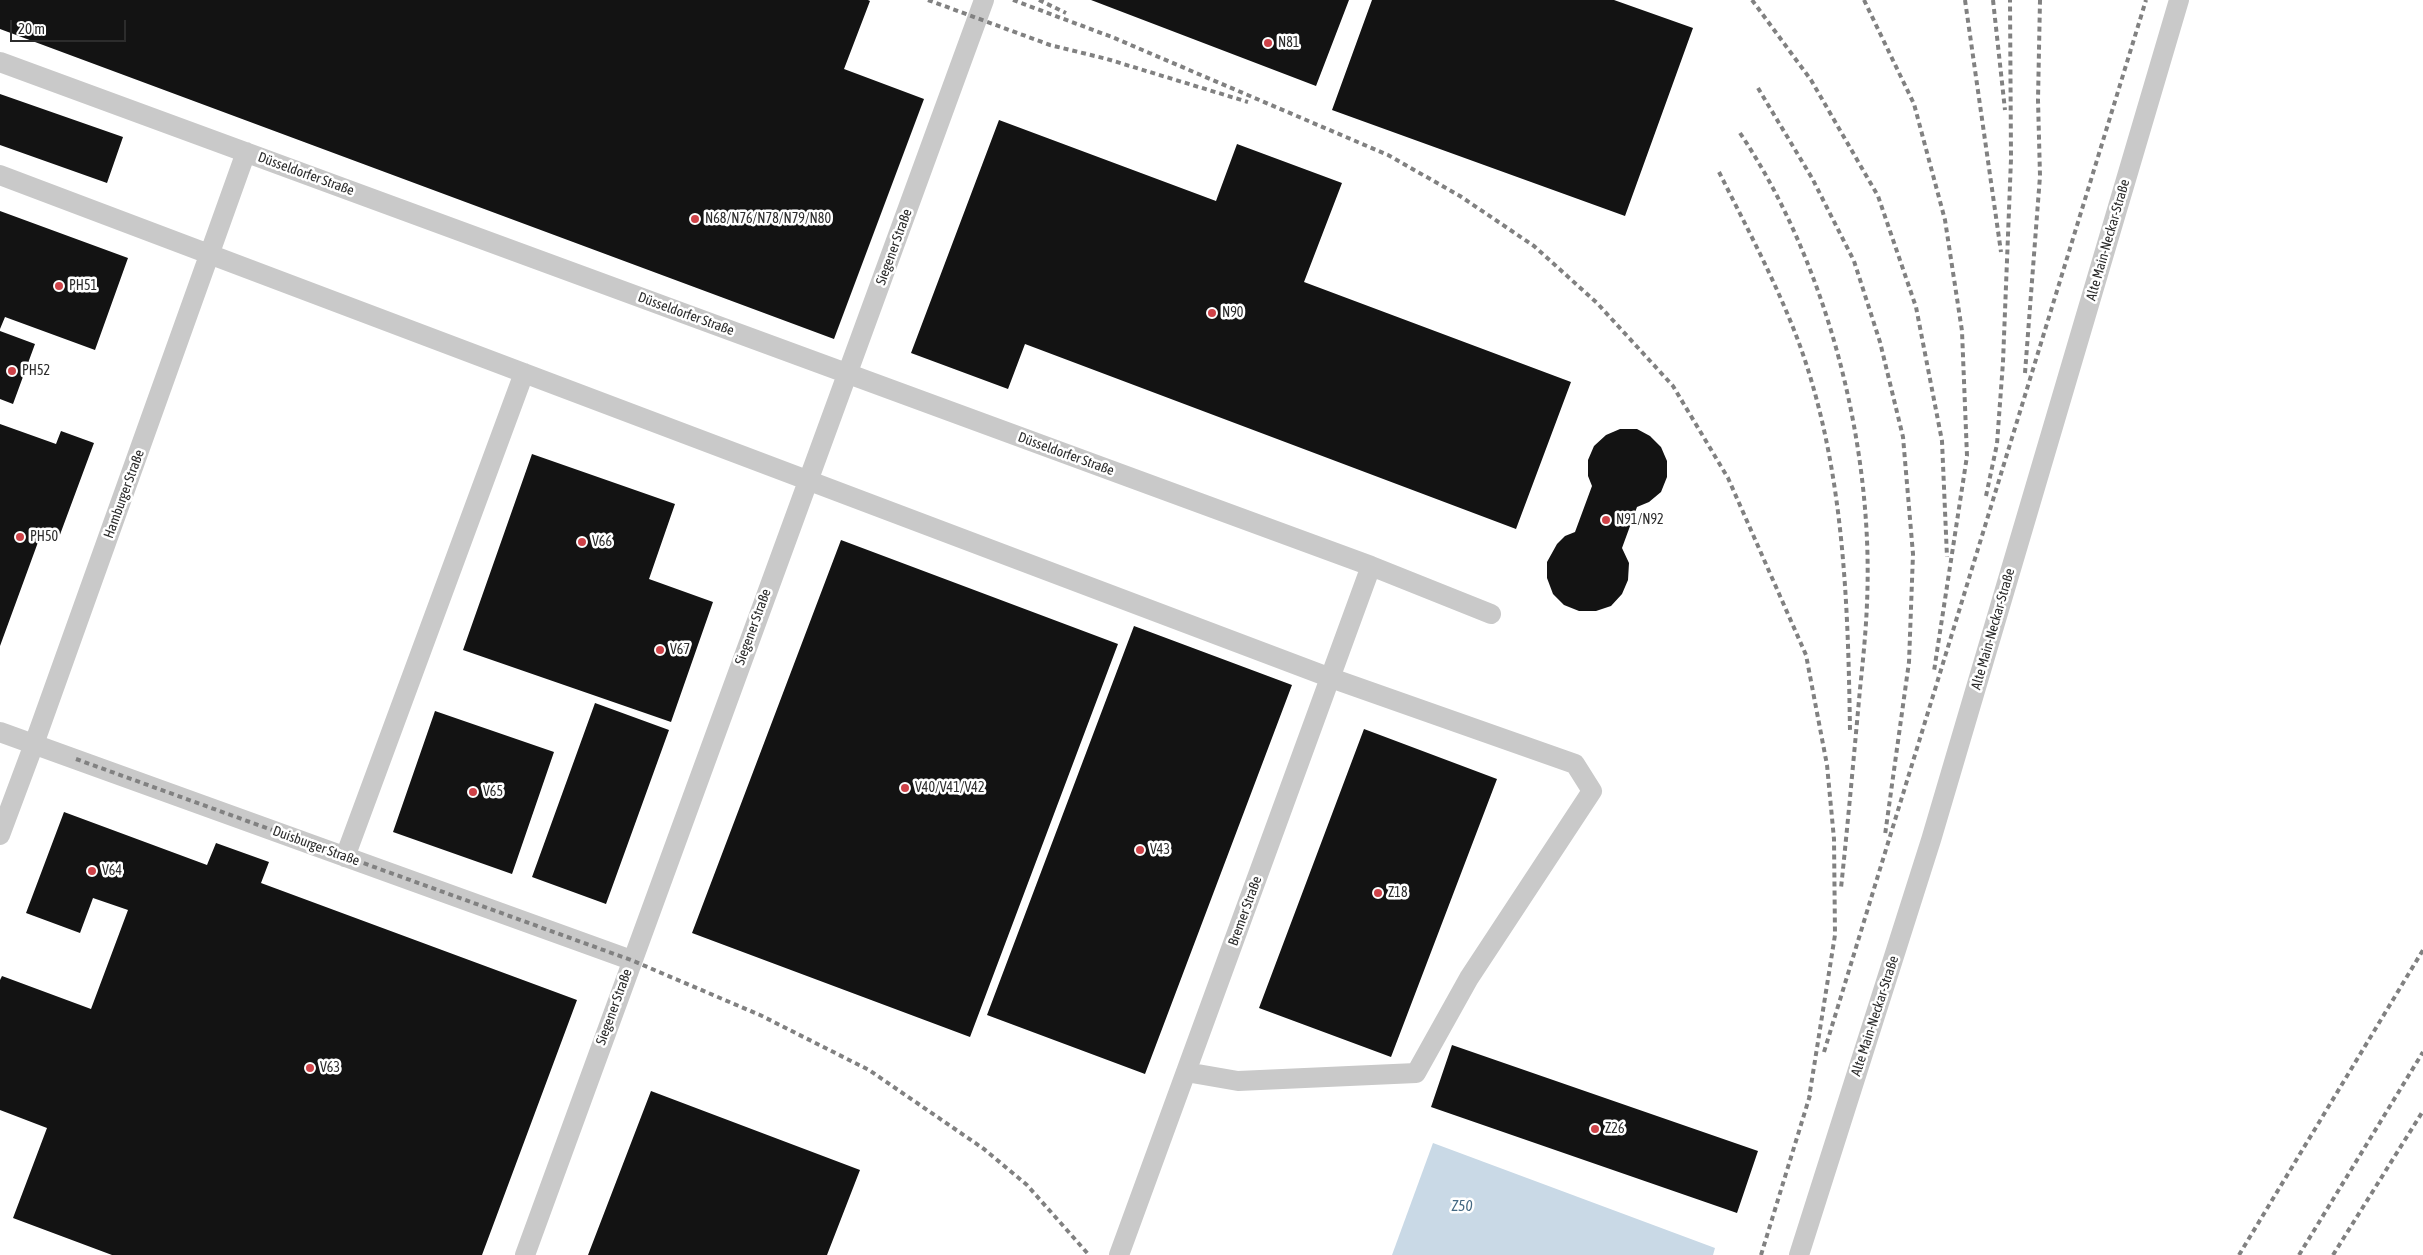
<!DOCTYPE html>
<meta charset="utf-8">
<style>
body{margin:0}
#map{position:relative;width:2423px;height:1255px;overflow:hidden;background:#fff;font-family:"Asap Condensed",sans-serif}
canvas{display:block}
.scale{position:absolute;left:10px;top:20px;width:116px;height:22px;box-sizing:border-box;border:2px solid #2c2c2c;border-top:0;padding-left:6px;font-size:15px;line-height:18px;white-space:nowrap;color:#2c2c2c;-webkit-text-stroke:4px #fff;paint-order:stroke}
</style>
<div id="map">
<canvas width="2423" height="1255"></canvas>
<div class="scale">20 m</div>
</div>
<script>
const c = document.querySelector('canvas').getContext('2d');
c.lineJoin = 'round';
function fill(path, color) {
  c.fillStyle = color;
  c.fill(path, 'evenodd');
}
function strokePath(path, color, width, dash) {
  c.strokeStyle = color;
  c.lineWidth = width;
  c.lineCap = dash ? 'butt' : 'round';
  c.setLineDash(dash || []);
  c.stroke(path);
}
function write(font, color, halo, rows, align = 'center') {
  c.font = font + ' "Asap Condensed",sans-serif';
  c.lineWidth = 5;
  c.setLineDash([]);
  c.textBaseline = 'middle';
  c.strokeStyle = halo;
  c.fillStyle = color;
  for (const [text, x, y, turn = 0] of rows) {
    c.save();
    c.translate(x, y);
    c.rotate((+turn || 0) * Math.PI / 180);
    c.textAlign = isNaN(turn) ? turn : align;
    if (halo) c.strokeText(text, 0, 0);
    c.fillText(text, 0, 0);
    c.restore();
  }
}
fill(new Path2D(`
 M 1433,1143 L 1715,1248 L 1713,1255 L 1392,1255 Z`), '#c9d9e6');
fill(new Path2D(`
 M 0,0 L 868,0 L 870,1 L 844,69 L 924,99 L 834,339 L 0,29 Z
 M 1091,0 L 1349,0 L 1316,86 Z
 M 1372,0 L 1614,0 L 1693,28 L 1625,216 L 1332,110 Z
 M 0,94 L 123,137 L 107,183 L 0,145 Z
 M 999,120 L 1216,201 L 1237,144 L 1342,183 L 1304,282 L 1571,382 L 1516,529 L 1025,344 L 1008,389 L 911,353 Z
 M 0,211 L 128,258 L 95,350 L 5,317 L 0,329 Z
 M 0,331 L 35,344 L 13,404 L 0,399 Z
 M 0,424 L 56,444 L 61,431 L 94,443 L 58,540 L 41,534 L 0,646 Z
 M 1620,429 L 1637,429 L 1650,436 L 1661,447 L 1667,461 L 1667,477 L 1661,492 L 1649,502 L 1637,507 L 1622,548 L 1629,563 L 1628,580 L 1622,594 L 1611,606 L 1596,611 L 1579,611 L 1564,605 L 1553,594 L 1547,578 L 1547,562 L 1557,544 L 1565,536 L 1575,532 L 1592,486 L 1588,476 L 1588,460 L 1594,446 L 1606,435 Z
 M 532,454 L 675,504 L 649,579 L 713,602 L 671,722 L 463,650 Z
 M 841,540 L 1118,644 L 970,1037 L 692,933 Z
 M 1134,626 L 1292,685 L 1145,1074 L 987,1015 Z
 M 595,703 L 669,730 L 606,904 L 532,877 Z
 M 435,711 L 554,752 L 512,874 L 393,832 Z
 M 1364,729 L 1497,779 L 1391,1057 L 1259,1008 Z
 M 64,812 L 207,865 L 216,843 L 269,862 L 261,883 L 577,1000 L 482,1255 L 112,1255 L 13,1218 L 47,1128 L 0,1110 L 0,980 L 2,976 L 91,1009 L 128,910 L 93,898 L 80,933 L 26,913 Z
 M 1452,1045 L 1758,1151 L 1737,1213 L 1431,1107 Z
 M 651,1091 L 860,1170 L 827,1255 L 588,1255 Z`), '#131313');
strokePath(new Path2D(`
 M 0,62 L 1371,566 L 1491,614
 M 0,175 L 1331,678 L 1575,764 L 1592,791 L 1469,978 L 1416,1073 L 1238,1081 L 1186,1072
 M 0,732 L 631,960
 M 0,835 L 34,744 L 246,152
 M 345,857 L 524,373
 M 525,1255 L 984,0
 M 1119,1255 L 1371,566
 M 1799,1255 L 1931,840 L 2179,0`), '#c9c9c9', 20);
strokePath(new Path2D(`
 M 928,0 L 1050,45 L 1107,59 L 1248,102
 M 1013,0 L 1112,37 L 1388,155 L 1460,196 L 1534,246 L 1597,303 L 1673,386 L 1728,478 L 1806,655 L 1827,765 L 1834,839 L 1835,935 L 1809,1098
 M 1039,0 L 1066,13
 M 1752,0 L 1811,80 L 1878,196 L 1916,307 L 1942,441 L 1947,557
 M 1864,0 L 1914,104 L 1945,220 L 1962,331 L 1967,456 L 1934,671
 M 1965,0 L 2001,252
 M 1993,0 L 2005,110
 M 1758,88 L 1812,178 L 1854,261 L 1880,342 L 1903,437 L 1913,554 L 1909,662 L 1885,835
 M 1740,133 C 1827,263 1874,446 1867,603 C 1866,631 1863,660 1860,689 C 1854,755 1848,822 1841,888
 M 1719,172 C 1747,228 1777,284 1799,343 C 1844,467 1848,601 1850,731
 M 2025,373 L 2040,176 L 2038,100 L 2040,0
 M 1986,496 L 1997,444 L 2003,362 L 2011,159 L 2010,0
 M 76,759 L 631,960 L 760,1015 L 869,1070 L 984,1149 L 1027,1185 L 1089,1255
 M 1824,1052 L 2146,0
 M 1761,1255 L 1811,1092
 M 2239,1255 L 2423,950
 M 2299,1255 L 2423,1052
 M 2333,1255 L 2423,1111`), '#818181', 4, [5, 4]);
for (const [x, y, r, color] of [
 [1268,43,5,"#ce4248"],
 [695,219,5,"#ce4248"],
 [59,286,5,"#ce4248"],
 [1212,313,5,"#ce4248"],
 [12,371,5,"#ce4248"],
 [1606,520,5,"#ce4248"],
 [20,537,5,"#ce4248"],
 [582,542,5,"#ce4248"],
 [660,650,5,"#ce4248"],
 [905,788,5,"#ce4248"],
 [473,792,5,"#ce4248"],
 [1140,850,5,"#ce4248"],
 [92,871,5,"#ce4248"],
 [1378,893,5,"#ce4248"],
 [310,1068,5,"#ce4248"],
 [1595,1129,5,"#ce4248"]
]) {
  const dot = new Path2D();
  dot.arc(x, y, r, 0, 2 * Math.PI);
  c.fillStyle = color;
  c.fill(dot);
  strokePath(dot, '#fff', 2);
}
write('14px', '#2c2c2c', '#fff', [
 ["N81",1278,43],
 ["N68/N76/N78/N79/N80",705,219],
 ["PH51",69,286],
 ["N90",1222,313],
 ["PH52",22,371],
 ["N91/N92",1616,520],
 ["PH50",30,537],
 ["V66",592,542],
 ["V67",670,650],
 ["V40/V41/V42",915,788],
 ["V65",483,792],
 ["V43",1150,850],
 ["V64",102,871],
 ["Z18",1388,893],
 ["V63",320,1068],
 ["Z26",1605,1129]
], 'left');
write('14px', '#2c2c2c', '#fff', [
 ["Düsseldorfer Straße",306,174,20],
 ["Alte Main-Neckar-Straße",2108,240,-74],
 ["Siegener Straße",894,247,-70],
 ["Düsseldorfer Straße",686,314,20],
 ["Düsseldorfer Straße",1066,454,20],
 ["Hamburger Straße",124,494,-70],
 ["Siegener Straße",753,627,-70],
 ["Alte Main-Neckar-Straße",1993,629,-74],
 ["Duisburger Straße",316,846,20],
 ["Bremer Straße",1245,911,-70],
 ["Siegener Straße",614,1007,-70],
 ["Alte Main-Neckar-Straße",1875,1016,-72]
]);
write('italic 15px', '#446983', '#fff', [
 ["Z50",1462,1206]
]);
</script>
